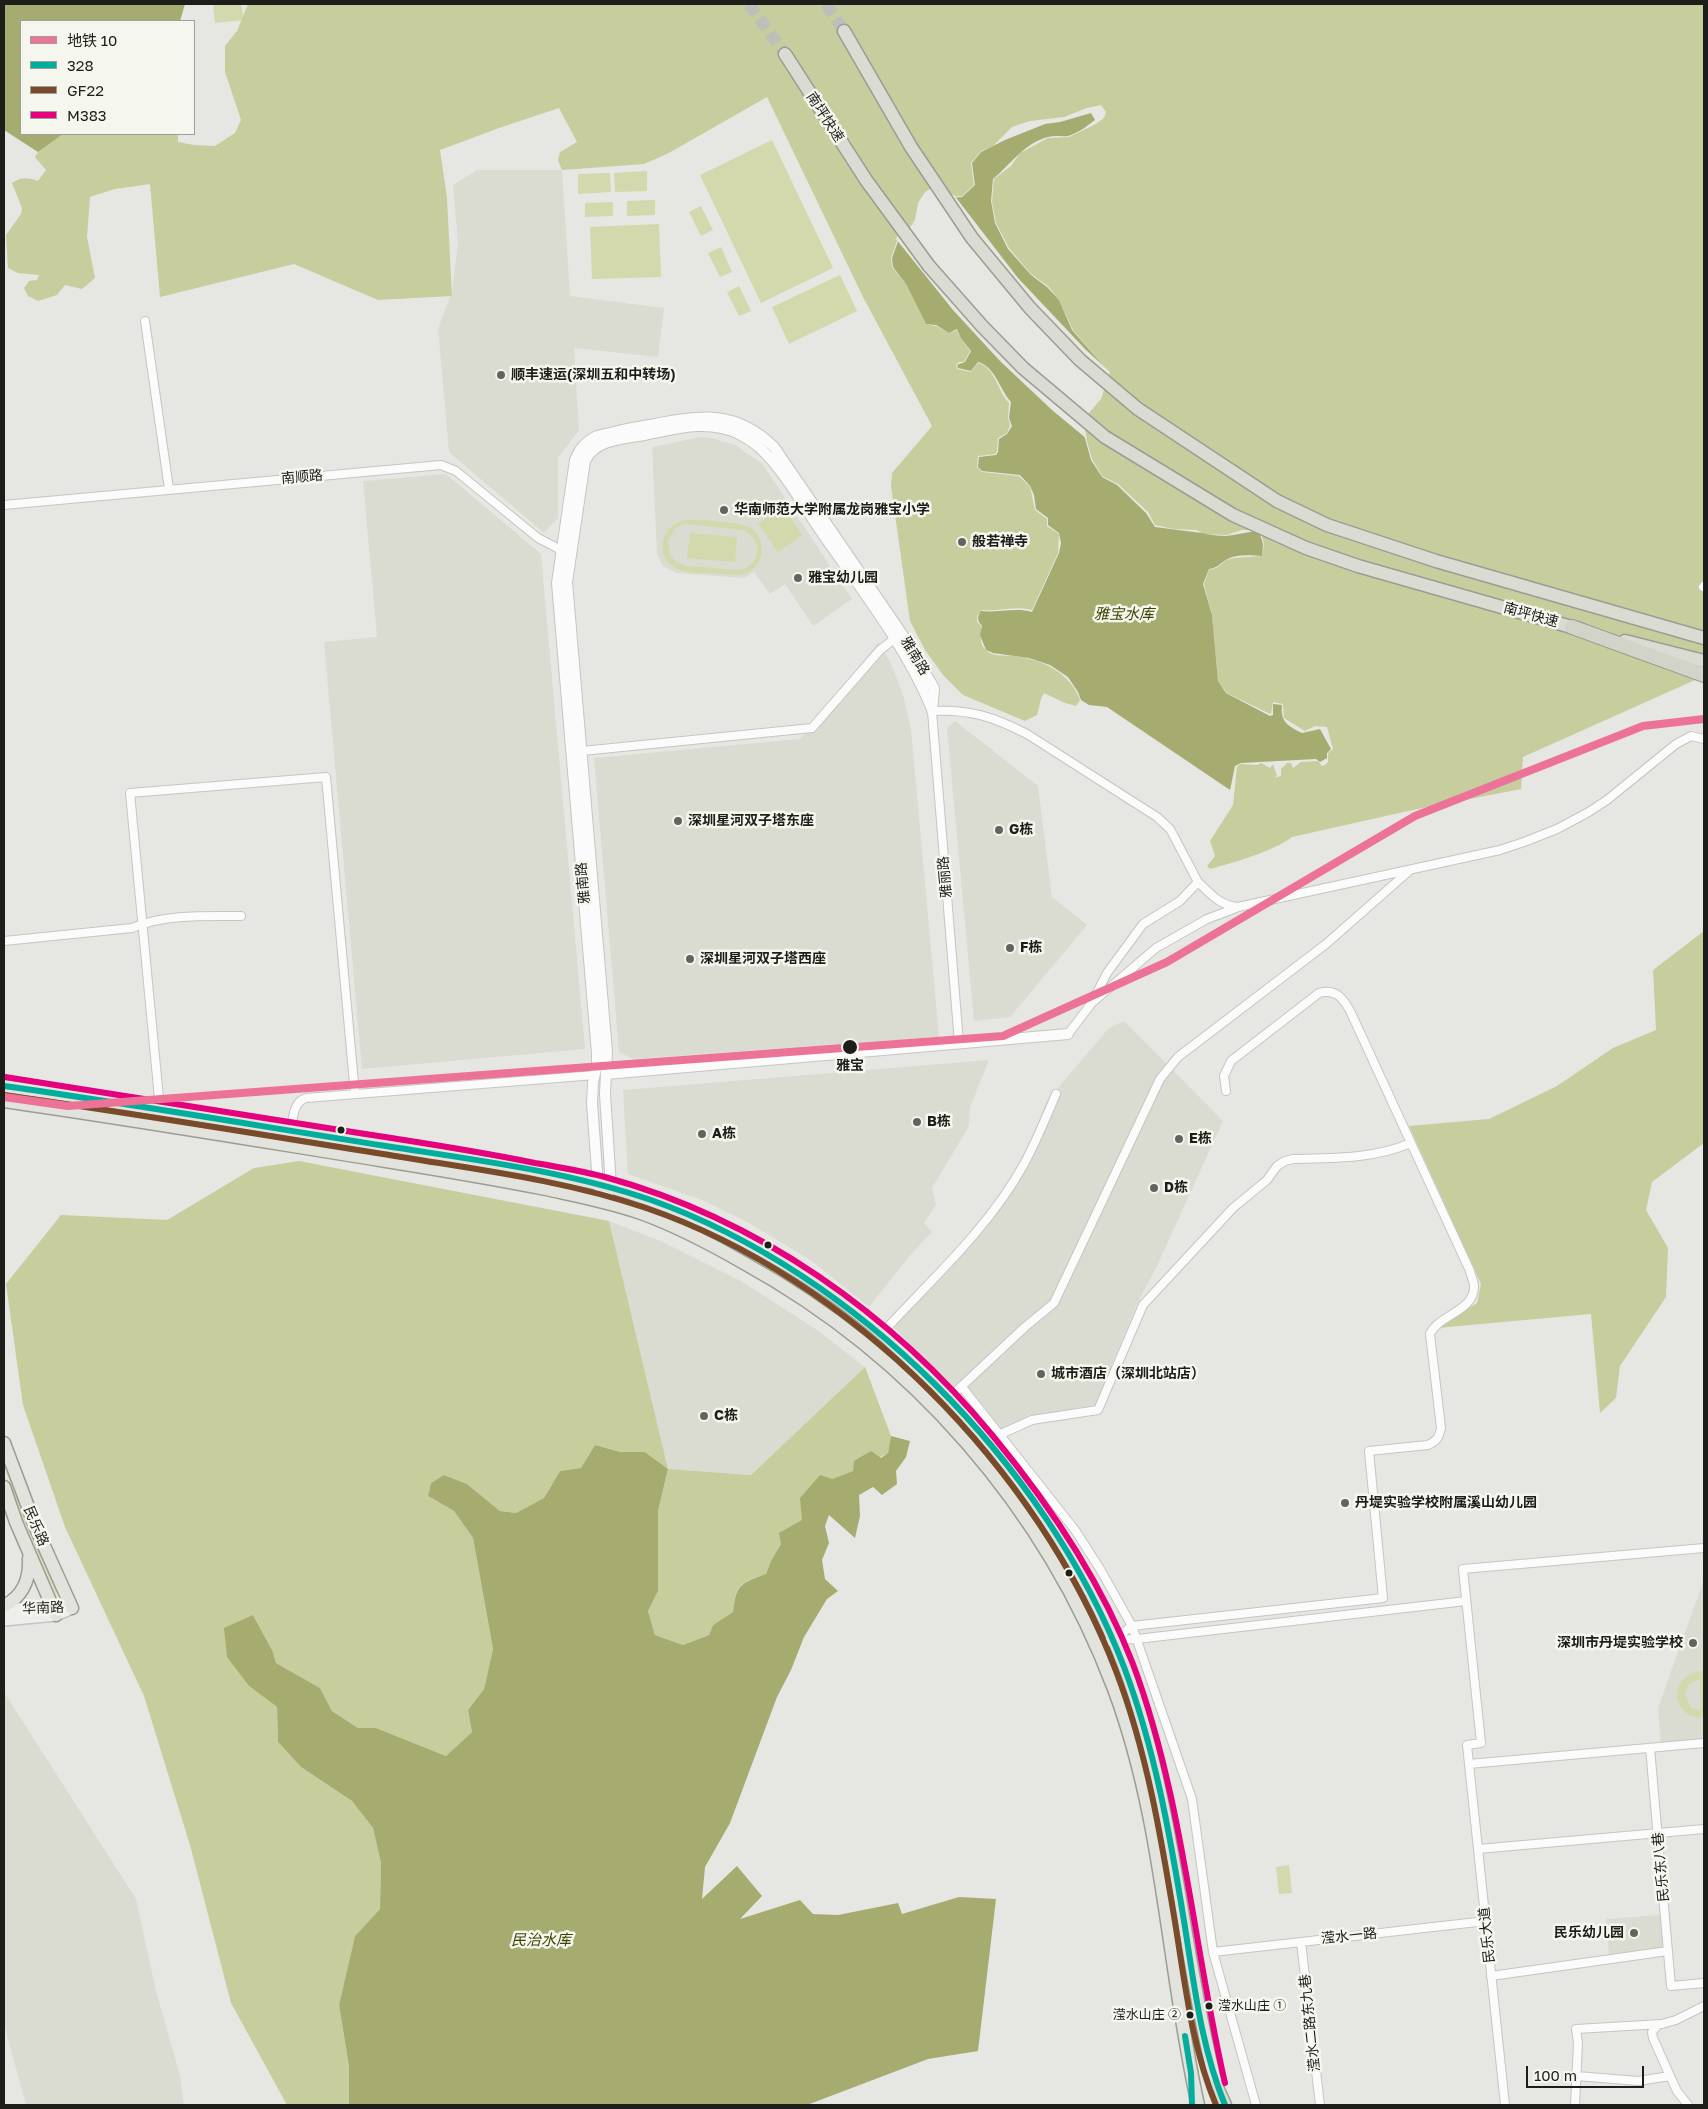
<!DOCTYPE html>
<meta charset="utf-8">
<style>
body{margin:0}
#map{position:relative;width:1708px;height:2109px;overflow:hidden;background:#e6e7e2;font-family:"Golos Text","Noto Sans SC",sans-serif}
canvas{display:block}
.frame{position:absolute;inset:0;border:5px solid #1d1d1a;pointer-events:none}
.legend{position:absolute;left:20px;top:20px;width:175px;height:115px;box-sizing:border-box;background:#f5f6ee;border:1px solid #9f9f99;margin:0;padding:6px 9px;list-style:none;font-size:15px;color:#1d1d1a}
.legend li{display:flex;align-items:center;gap:10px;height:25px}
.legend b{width:25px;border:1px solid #9f9f99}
.scale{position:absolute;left:1526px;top:2066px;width:118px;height:22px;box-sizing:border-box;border:2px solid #1d1d1a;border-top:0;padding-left:6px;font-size:15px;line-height:18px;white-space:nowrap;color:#1d1d1a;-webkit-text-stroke:4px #f5f6ee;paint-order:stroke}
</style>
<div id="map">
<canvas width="1708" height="2109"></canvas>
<div class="frame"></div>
<ul class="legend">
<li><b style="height:6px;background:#ed7297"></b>地铁 10</li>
<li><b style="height:6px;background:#01ad9c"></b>328</li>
<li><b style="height:6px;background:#7a4b2a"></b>GF22</li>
<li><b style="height:6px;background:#e5007d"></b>M383</li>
</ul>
<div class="scale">100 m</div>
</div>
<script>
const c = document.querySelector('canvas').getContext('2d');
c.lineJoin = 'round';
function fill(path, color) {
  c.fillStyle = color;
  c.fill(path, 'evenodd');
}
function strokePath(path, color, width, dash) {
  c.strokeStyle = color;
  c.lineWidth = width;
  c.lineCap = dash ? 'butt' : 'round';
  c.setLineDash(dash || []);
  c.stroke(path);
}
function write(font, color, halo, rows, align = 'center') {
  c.font = font + ' "Golos Text","Noto Sans SC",sans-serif';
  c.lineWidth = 5;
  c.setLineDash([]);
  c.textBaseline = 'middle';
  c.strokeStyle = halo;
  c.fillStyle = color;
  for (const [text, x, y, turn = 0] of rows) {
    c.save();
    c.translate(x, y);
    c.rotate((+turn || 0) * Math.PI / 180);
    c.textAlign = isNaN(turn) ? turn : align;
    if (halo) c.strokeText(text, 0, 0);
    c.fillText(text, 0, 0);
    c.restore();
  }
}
fill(new Path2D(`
 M 477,170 L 562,170 L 570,296 L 664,308 L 658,357 L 574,348 L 579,430 L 558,458 L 558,518 L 544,533 L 449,452 L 438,328 L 452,293 L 458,243 L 453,185 Z
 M 701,437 L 712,438 L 735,445 L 762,463 L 852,599 L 813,626 L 785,584 L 770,594 L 754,572 L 744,578 L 676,573 L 663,566 L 657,554 L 652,447 Z
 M 446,474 L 541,554 L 585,1049 L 362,1069 L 324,642 L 377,637 L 363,481 Z
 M 879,642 L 892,666 L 903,695 L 911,729 L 939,1037 L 633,1059 L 619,1052 L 594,758 L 800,739 Z
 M 955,721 L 1038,786 L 1052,897 L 1087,925 L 1010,1017 L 974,1021 L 947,728 Z
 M 1124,1021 L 1223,1121 L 1156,1268 L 1138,1302 L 1095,1405 L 1030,1416 L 1001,1429 L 960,1381 L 952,1388 L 892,1325 L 1015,1183 L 1046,1102 L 1109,1028 Z
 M 989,1060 L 970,1107 L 969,1126 L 932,1188 L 936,1205 L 924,1223 L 932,1232 L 912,1253 L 869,1307 L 812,1261 L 749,1223 L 702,1200 L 628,1174 L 623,1090 Z
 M 609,1221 L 663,1242 L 741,1281 L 817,1330 L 865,1367 L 751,1475 L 668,1469 Z
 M 1704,1579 L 1704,1740 L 1661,1743 L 1658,1708 Z
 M 4,1692 L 136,1899 L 156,1991 L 180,2076 L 184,2105 L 26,2105 L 4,2024 Z
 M 1660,1915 L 1663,1947 L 1609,1955 L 1606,1919 Z`), '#dadcd1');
fill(new Path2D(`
 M 213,4 L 241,4 L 244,20 L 215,23 Z
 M 772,140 L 833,268 L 761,303 L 700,175 Z
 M 647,171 L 647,191 L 615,192 L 614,173 Z
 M 610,173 L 611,192 L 578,194 L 578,174 Z
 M 655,200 L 655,215 L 627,216 L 627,201 Z
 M 613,202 L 613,216 L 585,217 L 585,203 Z
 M 701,206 L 713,230 L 701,236 L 689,212 Z
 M 659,224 L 661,277 L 592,279 L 590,227 Z
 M 721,247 L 732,272 L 720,277 L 708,253 Z
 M 840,275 L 857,311 L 789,344 L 772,307 Z
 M 739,286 L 751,311 L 739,316 L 727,292 Z
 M 783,506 L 802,535 L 778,552 L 758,524 Z
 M 684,520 C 697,519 738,522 749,527 C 767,537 766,565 746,573 C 739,576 731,575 723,574 C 709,573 687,575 674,567 C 653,553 663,525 684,520 ZM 685,524 L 743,530 L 752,536 L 757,544 C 759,557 752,567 740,570 L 686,566 L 676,562 L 670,555 L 668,541 L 675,528 Z
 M 690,533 L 737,537 L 735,562 L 687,558 Z
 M 4,1461 L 58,1593 L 56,1594 L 22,1516 L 4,1466 Z
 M 1704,1671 L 1704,1718 C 1669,1718 1668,1673 1704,1671 ZM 1700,1679 L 1701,1710 L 1701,1711 L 1690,1707 L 1685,1695 L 1689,1684 Z
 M 1289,1865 L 1292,1893 L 1279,1894 L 1276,1867 Z`), '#d3d8ad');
fill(new Path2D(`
 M 248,4 L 1704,4 L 1704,676 L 1523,757 L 1521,789 L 1408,811 L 1292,837 C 1272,852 1235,862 1210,869 L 1207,866 L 1215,856 L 1210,841 L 1233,805 L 1237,767 L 1240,764 L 1257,765 L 1261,763 L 1270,768 L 1273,764 L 1277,776 L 1274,778 L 1281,776 L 1281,769 L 1287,763 L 1291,763 L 1293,768 L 1301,762 L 1318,761 L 1322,766 L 1325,765 L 1328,762 L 1328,753 L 1333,749 L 1327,727 L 1315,726 L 1305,731 L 1284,718 L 1283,704 L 1273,702 L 1271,714 L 1268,713 L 1227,693 L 1218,681 L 1212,615 L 1204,584 L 1209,570 L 1216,568 L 1227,560 L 1234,558 L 1262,556 L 1264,544 L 1260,530 L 1242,530 L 1226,535 L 1203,534 L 1197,530 L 1174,529 L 1155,525 L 1148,512 L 1118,484 L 1102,476 L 1092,459 L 1081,420 L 1108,371 L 1073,330 L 1059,300 L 1048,286 L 1031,274 L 1009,248 L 996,223 L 992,202 L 994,179 L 1011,166 L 1020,153 L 1048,138 L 1069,137 L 1096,124 L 1104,118 L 1106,112 L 1101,105 L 1087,108 L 1064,117 L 1030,121 L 1012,127 L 993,146 L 981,151 L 971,163 L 974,185 L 962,196 L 950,197 L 919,213 L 908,234 L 899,235 L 891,258 L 892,267 L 906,284 L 926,324 L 936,326 L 949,333 L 957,330 L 958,334 L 962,336 L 964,343 L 970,351 L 964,362 L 959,362 L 956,365 L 957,369 L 971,372 L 978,363 C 995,367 998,392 1009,403 L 1008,418 L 1010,425 L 1007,433 L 998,438 L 997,451 L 995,454 L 978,456 L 977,467 L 982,472 L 1019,476 L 1030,487 L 1035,510 L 1047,519 L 1047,526 L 1059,534 L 1058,553 L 1032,610 C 1016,605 998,612 982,610 L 977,616 L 977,622 L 981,626 C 982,635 978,644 987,651 C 993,657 1005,655 1013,656 C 1041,659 1070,672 1080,700 L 1076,706 L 1065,703 L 1044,693 L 1041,699 L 1037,715 L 1025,721 L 963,695 L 943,675 L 925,650 L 910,621 L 891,486 L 892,473 L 932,426 L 863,297 L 767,97 L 667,154 L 644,164 L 562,170 L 558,160 L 560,152 L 577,142 L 559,108 L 499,128 L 440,150 L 447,198 L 452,296 L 378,300 L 294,264 L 160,297 L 150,184 L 115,189 L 90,197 L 87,237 L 95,278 L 82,289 L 65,285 L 57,295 L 38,301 L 28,296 L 24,288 L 29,281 L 37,280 L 39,275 L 18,273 L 8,268 L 6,235 L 21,214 L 22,208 L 12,183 C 20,177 28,177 38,181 L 46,170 L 35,157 L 38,152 L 63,134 L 178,134 L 178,142 L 194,145 L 215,146 L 235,133 L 241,120 L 225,72 L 225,46 L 237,31 Z
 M 1704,931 L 1704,1143 L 1652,1182 L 1646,1210 L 1668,1248 L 1666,1297 L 1620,1366 L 1616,1398 L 1600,1413 L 1591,1314 L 1437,1328 L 1477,1303 L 1481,1284 L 1409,1126 L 1489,1119 L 1557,1086 L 1613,1048 L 1656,1030 L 1653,970 Z
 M 299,1161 L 609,1221 L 668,1469 L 751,1475 L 865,1367 L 891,1436 L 888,1453 L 853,1471 L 832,1479 L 803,1520 L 781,1544 L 771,1561 L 766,1574 C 741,1582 735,1584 733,1612 L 713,1625 L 709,1635 L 683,1645 L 655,1635 L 648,1611 L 658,1591 L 658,1511 L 668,1469 L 645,1452 L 622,1452 L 595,1445 L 581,1468 L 560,1471 L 544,1498 L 516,1513 L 500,1511 L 467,1484 L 444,1475 L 431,1483 L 428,1496 L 454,1511 L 473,1538 L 493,1649 L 484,1689 L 468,1710 L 472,1732 L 446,1756 L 376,1728 L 358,1728 L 332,1711 L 320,1688 L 276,1663 L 273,1652 L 253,1615 L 249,1686 L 277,1707 L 278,1742 L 301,1767 L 352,1801 L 373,1828 L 381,1863 L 380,1909 L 355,1936 L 339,2005 L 349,2066 L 349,2105 L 287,2105 L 231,2003 L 190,1845 L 144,1696 L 65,1527 L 23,1405 L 6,1284 L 61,1215 L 167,1220 L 254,1168 Z`), '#c8cd9d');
fill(new Path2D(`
 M 4,4 L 185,4 L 180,21 L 21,21 L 21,134 L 63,134 L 38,152 L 4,130 Z
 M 1091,113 L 1095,120 C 1087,126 1078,133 1068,136 C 1062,137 1055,135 1048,137 C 1024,143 1011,164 993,179 L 991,201 L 995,223 L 1008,249 L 1031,275 L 1047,287 L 1059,300 L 1072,330 L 1108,371 L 1080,420 L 1091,460 L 1102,477 L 1117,485 L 1146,513 L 1155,527 C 1168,529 1180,530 1194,532 C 1204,533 1214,536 1225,536 C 1236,535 1247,532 1259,531 L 1263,544 L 1262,556 C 1251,555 1235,554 1226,560 C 1219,564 1217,568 1209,569 L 1203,584 L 1212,615 L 1218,681 L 1226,693 L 1270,716 L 1273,715 L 1273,704 L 1282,705 C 1280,722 1288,726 1302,733 L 1320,729 L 1331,749 L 1327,753 L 1327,758 L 1320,762 L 1316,759 L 1241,763 L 1235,766 L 1230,790 L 1107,707 L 1089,705 L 1081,700 L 1078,692 L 1068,677 L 1050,665 L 1029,658 L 993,653 L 986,650 L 980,635 L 982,626 C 977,620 977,617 981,611 C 998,613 1016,607 1032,612 L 1059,553 L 1061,543 L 1059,533 L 1048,525 L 1048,518 L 1036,509 L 1034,495 L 1030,486 L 1020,475 L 982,471 L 978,467 L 979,457 L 996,455 L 998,452 L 999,439 L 1007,434 L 1012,426 L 1009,418 L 1011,402 C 1000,390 995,366 978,362 L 971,371 L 958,368 L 957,365 L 965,362 L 971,351 C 966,345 959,336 957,329 L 949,333 L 936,325 L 926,324 L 906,284 L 893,267 L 892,258 L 900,236 L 908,235 L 949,198 L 962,197 L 975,185 L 972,163 L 981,152 L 1005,140 L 1045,124 L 1060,122 Z
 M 891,1436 L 910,1441 L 906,1457 L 896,1471 L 897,1484 L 882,1495 L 873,1487 L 859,1495 L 860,1516 L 855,1538 L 829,1515 L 825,1526 L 829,1543 L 822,1560 L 825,1579 L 838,1591 L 827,1599 L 804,1637 L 791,1670 L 777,1697 L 730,1823 L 705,1867 L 702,1899 L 737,1866 L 762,1896 L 740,1919 L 800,1900 L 813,1914 L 838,1915 L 898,1903 L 902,1914 L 959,1897 L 996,1899 L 978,2051 L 928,2059 L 807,2105 L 349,2105 L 349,2066 L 339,2005 L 355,1936 L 380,1909 L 381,1863 L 373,1828 L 352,1801 L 301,1767 L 278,1742 L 277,1707 L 249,1686 L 227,1657 L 224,1628 L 253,1615 L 273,1652 L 276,1663 L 320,1688 L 332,1711 L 358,1728 L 376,1728 L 446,1756 L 472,1732 L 468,1710 L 484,1689 L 493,1649 L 473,1538 L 454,1511 L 428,1496 L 431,1483 L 444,1475 L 467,1484 L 500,1511 L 516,1513 L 544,1498 L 560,1471 L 581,1468 L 595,1445 L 621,1452 L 645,1452 L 668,1469 L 658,1511 L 658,1591 L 648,1611 L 655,1635 L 683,1645 L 709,1635 L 713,1625 L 733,1612 C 736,1584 741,1583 766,1574 L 771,1561 L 781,1544 L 779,1533 L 802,1520 L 800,1498 L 820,1475 L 832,1479 L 853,1471 L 854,1461 L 871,1451 L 881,1458 L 888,1453 Z`), '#a6ac6f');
fill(new Path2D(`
 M 932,188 L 950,195 L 954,195 L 1018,278 L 1086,350 L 1110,372 L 1101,399 L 1083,420 L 1087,439 L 1052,410 L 1001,362 L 953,310 L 896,239 L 899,233 L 907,232 L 915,220 L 918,203 L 925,192 Z`), '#e6e7e2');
strokePath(new Path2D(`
 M 749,4 L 785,54
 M 826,4 L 844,31`), '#bebfba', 12, [12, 6]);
const minor = new Path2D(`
 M 145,321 L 169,489
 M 4,505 L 441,465 L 456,471 L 538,538 L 565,552
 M 1703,587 L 1704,586
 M 582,751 L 812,728 L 880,650 L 898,636
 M 4,941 L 132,928 C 163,914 207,916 241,916
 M 1094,1001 L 1156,948 L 1207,919 L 1236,908
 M 1068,1034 L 1091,1004 L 1107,973 L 1143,924 L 1180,901 L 1198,882 C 1212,895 1219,905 1238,907 L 1500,850 L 1524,842 L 1557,829 L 1587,813 L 1607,800 L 1676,744 L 1691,736 L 1704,739
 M 959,1043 L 932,711 C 970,709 994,717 1027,734 L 1157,817 L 1170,829 L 1198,882
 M 160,1109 L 130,793 L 326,777 L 355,1094
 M 291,1130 C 293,1118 293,1102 306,1098 L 595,1075
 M 882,1333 C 931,1280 989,1228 1024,1164 C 1036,1142 1046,1117 1056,1094
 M 962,1387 L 1075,1530 L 1100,1569 L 1132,1626 L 1192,1799 L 1213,1952 L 1256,2105
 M 949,1398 L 1025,1327 L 1054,1303 L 1160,1079 L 1178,1057 L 1326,944 L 1409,871
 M 1001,1434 L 1032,1420 L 1098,1410 L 1143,1305 L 1233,1208 L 1267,1180 L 1277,1166 L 1285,1161 L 1293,1159 C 1334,1158 1373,1159 1411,1143
 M 1113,1640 L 1132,1626 L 1383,1598 L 1369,1451 L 1428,1445 C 1437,1441 1439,1437 1441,1428 L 1430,1334 C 1438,1315 1475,1311 1474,1286 C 1474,1282 1471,1276 1470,1271 L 1352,1015 C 1345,1000 1337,988 1319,993 L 1231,1061 L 1224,1076 L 1226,1091
 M 1097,1646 L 1113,1640 L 1137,1639 L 1466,1601
 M 1650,1748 L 1671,1986 L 1704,1983
 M 1469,1764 L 1704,1743
 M 1478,1849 L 1704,1829
 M 1301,1942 L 1320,2105
 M 1213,1952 L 1486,1921
 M 1491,1976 L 1668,1951
 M 1577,2076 L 1638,2081 L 1670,2076 L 1653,2038 L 1652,2032 L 1658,2025 L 1676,2020 L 1704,2006
 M 1670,2076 L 1677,2091 L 1688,2105
 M 1505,2105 L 1467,1745 L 1481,1743 L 1463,1569 L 1704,1548
 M 1575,2105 L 1578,2043 L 1576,2029 L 1662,2024`);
const tertiary = new Path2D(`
 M 606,1074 L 1068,1034
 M 608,1193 L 611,1187 L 605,1094 L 607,1052 L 567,582 L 585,461 C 595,439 623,439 644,435 C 675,429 707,419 737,433 C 745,437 753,442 760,448 C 782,468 803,505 820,530 C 859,587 905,644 931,707
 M 603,1201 L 598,1184 L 592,1103 L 593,1083 L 597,1064 L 597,1053 L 557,583 L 575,460 C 580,448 585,442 597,436 C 616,431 635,427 655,424 C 702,414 737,411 774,447 L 902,634 L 934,688 L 932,711`);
const secondary = new Path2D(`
 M 4,1610 L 59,1606
 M 4,1620 L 56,1615 L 72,1608`);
const primary = new Path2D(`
 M 4,1086 C 122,1103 240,1122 357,1141 C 419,1151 481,1161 543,1173 C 566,1178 590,1181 613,1188 C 708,1215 812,1271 886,1337 C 922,1369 954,1403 985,1440 C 1049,1514 1103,1600 1134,1693 C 1176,1824 1184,1963 1219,2096
 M 4,1101 C 130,1119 255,1140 380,1160 C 436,1169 491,1178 546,1189 C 578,1196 610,1202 641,1213 C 677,1226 711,1244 744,1263 C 913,1356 1046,1508 1114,1689 C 1164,1822 1167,1967 1198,2105
 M 4,1443 L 36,1528 L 72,1608
 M 4,1487 L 16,1522 L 56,1615
 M 4,1606 C 23,1596 30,1580 29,1558`);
const trunk = new Path2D(`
 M 844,31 L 911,147 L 972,238 L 1030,308 L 1080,360 L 1138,409 L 1277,501 L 1327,525 L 1436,561 L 1704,638
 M 785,54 L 866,180 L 929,266 L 982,326 L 1023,368 L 1105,437 L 1233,515 L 1306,548 L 1358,566 L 1582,630
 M 1625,641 L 1704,661
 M 1216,2085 L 1225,2105`);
const motorway = new Path2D(`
 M 1572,627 L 1704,675`);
strokePath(minor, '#c5c5c2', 10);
strokePath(tertiary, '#c5c5c2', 12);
strokePath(secondary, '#c5c5c2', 14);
strokePath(primary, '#9c9d92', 15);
strokePath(trunk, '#9c9d92', 15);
strokePath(motorway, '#9c9d92', 16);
strokePath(minor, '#fbfbfb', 8);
strokePath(tertiary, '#fbfbfb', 10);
strokePath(secondary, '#eeefec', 11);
strokePath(primary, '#e2e3dd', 12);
strokePath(trunk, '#dadbd3', 12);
strokePath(motorway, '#d2d3c9', 14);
strokePath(new Path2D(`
 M 4,1086 C 132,1104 259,1126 386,1146 C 475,1160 566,1171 651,1200 C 857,1273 1046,1464 1124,1667 C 1155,1749 1170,1835 1184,1921 C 1194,1983 1201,2047 1225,2105
 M 1185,2036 L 1191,2073 L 1192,2105`), '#01ad9c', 6);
strokePath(new Path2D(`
 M 4,1095 C 131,1113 257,1134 383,1154 C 471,1169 561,1179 646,1208 C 851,1278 1039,1469 1116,1671 C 1147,1752 1161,1837 1175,1922 C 1185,1984 1192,2048 1216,2105`), '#7a4b2a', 6);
strokePath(new Path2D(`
 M 5,1077 C 123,1095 241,1114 359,1133 C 418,1142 477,1151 535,1163 C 559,1167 582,1171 605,1177 C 759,1219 892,1314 993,1436 C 1050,1505 1101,1581 1133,1664 C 1183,1798 1193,1944 1225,2083`), '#e5007d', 6);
strokePath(new Path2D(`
 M 4,1097 L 68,1106 L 1003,1036 L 1167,962 L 1415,816 L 1643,726 L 1704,719`), '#ed7297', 8);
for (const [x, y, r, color] of [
 [501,375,5,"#636460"],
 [724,510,5,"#636460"],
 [962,542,5,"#636460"],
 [798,578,5,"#636460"],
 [678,821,5,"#636460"],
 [999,830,5,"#636460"],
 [1010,948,5,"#636460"],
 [690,959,5,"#636460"],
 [850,1047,8,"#1d1d1a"],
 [917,1122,5,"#636460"],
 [341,1130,4.5,"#1d1d1a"],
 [702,1134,5,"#636460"],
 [1179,1139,5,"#636460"],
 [1154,1188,5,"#636460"],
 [768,1245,4.5,"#1d1d1a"],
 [1041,1374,5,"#636460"],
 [704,1416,5,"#636460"],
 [1345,1503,5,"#636460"],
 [1069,1573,4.5,"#1d1d1a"],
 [1693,1643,5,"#636460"],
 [1634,1933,5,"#636460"],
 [1209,2006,4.5,"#1d1d1a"],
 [1190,2015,4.5,"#1d1d1a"]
]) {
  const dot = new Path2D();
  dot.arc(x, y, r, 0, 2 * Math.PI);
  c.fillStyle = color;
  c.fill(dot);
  strokePath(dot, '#f5f6ee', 2);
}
write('13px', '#1d1d1a', '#f5f6ee', [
 ["滢水山庄 ①",1218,2006],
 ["滢水山庄 ②",1181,2015,"right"]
], 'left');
write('14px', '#1d1d1a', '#f5f6ee', [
 ["南坪快速",825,117,57],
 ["南顺路",302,477,-5],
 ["南坪快速",1531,615,16],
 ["雅南路",915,656,59],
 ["雅丽路",945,877,-95],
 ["雅南路",583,883,-95],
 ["民乐路",36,1526,67],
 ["华南路",43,1608,-2],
 ["民乐东八巷",1661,1867,-95],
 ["民乐大道",1487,1935,-96],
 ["滢水一路",1349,1936,-6],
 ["滢水二路东九巷",1310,2023,-96]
]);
write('bold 14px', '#1d1d1a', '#f5f6ee', [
 ["顺丰速运(深圳五和中转场)",511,375],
 ["华南师范大学附属龙岗雅宝小学",734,510],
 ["般若禅寺",972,542],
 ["雅宝幼儿园",808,578],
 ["深圳星河双子塔东座",688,821],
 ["G栋",1009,830],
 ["F栋",1020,948],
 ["深圳星河双子塔西座",700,959],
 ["B栋",927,1122],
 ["A栋",712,1134],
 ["E栋",1189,1139],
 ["D栋",1164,1188],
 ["城市酒店（深圳北站店）",1051,1374],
 ["C栋",714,1416],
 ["丹堤实验学校附属溪山幼儿园",1355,1503],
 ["深圳市丹堤实验学校",1683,1643,"right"],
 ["民乐幼儿园",1624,1933,"right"]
], 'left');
write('bold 14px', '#1d1d1a', '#f5f6ee', [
 ["雅宝",850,1066]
]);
write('italic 15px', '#404501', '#f5f6ee', [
 ["雅宝水库",1124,614],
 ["民治水库",541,1940]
]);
</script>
